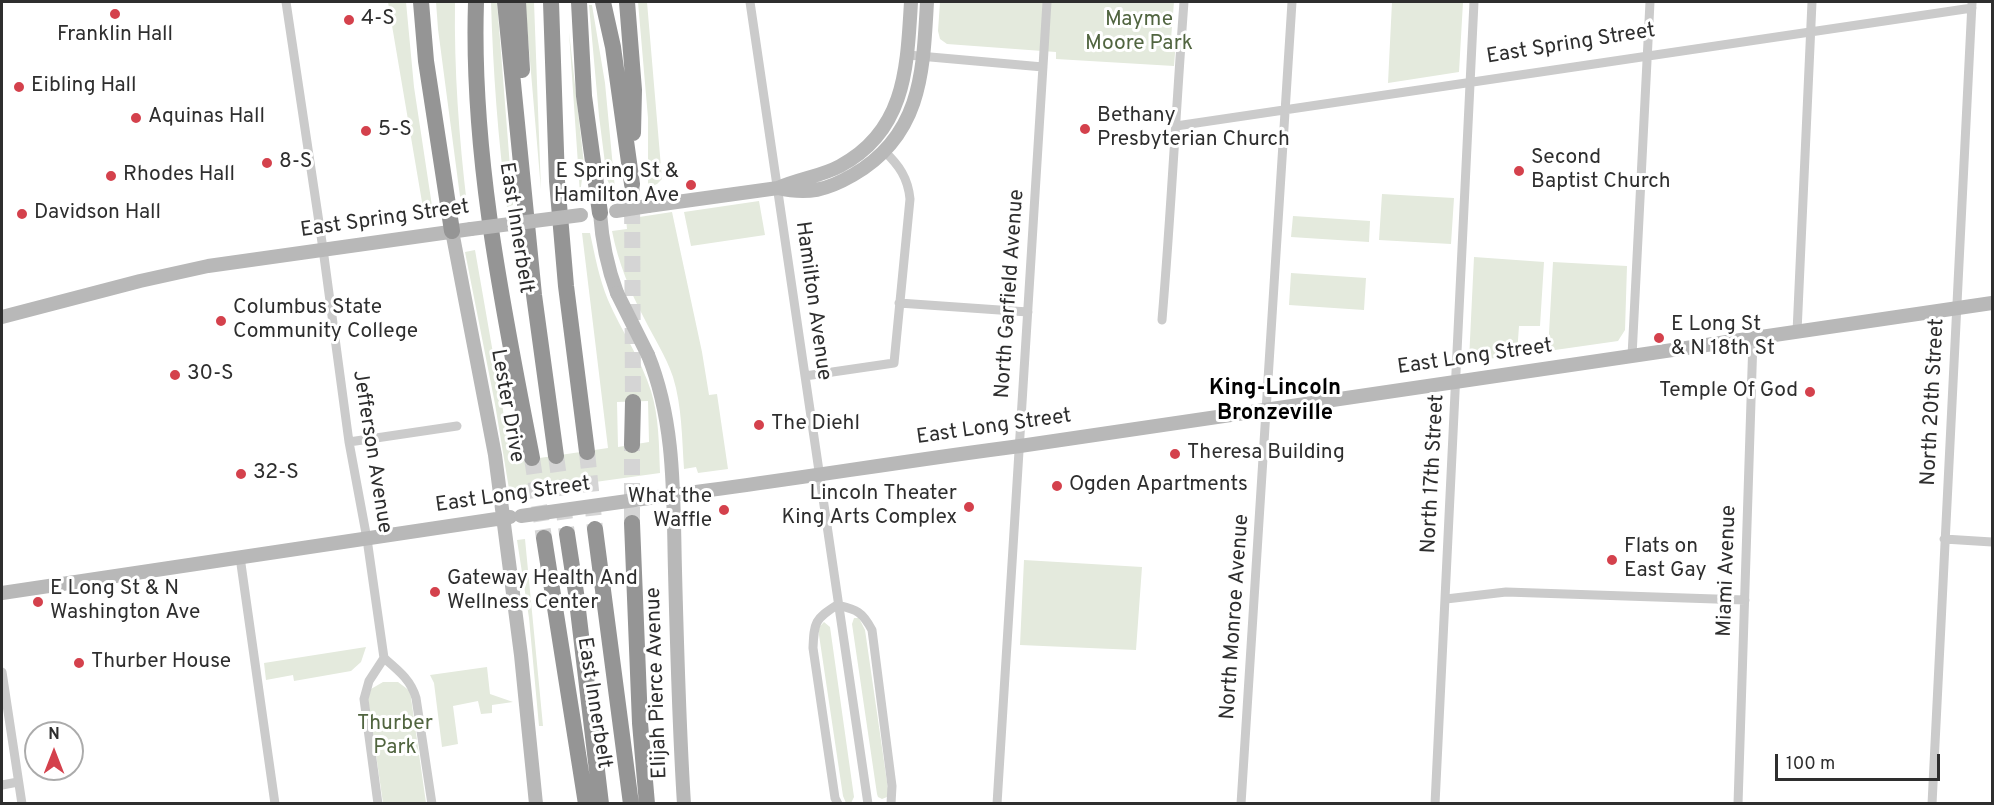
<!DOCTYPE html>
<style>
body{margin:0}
#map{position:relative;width:1994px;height:805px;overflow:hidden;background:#fff;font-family:Overpass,sans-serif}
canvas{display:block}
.frame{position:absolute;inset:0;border:3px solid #2e2e2e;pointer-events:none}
.north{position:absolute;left:24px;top:721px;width:60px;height:60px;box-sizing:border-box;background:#fff;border:2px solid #ababab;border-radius:50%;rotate:0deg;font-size:16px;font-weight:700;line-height:24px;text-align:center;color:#2e2e2e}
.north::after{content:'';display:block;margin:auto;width:21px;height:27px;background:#d4414c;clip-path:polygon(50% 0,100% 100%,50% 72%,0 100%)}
.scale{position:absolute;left:1775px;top:754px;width:165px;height:27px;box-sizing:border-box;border:3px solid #2e2e2e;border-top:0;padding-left:8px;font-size:18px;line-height:21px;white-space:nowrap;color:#2e2e2e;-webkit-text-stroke:4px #fff;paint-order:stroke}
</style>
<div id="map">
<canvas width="1994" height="805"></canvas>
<div class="frame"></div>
<div class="north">N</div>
<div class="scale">100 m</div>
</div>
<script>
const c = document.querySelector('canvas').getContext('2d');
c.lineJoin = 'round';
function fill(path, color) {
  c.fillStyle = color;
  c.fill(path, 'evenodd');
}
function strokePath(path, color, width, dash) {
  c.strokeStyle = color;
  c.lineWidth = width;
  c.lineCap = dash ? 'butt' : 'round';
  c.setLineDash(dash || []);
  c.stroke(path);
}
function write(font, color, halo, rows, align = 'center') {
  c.font = font + ' Overpass,sans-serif';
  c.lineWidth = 6;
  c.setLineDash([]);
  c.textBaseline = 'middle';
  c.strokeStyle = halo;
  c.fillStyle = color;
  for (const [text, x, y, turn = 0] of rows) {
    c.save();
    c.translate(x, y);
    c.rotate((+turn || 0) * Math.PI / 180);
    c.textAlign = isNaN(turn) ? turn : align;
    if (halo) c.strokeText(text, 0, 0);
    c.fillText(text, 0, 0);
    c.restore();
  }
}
fill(new Path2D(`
 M 388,2 L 406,2 L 414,87 L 432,206 L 423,208 Z
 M 436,2 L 455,2 C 454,70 459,137 467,205 L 461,204 L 438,29 Z
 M 491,2 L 497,2 L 513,205 L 507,207 C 498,139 493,71 491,2 Z
 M 525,2 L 534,2 L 541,190 Z
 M 638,2 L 647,2 L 662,179 L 657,184 L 648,188 L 648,118 Z
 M 940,2 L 1174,2 L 1171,39 L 1176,40 L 1174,66 L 1056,59 L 1056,52 L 947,44 L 940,39 L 938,31 Z
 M 1392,2 L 1463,2 L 1459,72 L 1388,83 Z
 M 589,5 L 592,5 L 605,83 L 615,189 L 610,186 L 607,179 L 599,116 Z
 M 569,32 L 584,164 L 580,194 Z
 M 1382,194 L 1454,198 L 1451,244 L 1379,240 Z
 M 759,201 L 765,235 L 691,246 L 684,212 Z
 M 672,212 L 702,352 L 709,395 L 717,394 L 728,469 L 698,473 L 696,467 L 684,469 C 682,439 682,406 673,377 C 666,356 654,338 644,318 C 630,291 618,262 612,231 L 627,229 L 626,219 Z
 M 1293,216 L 1370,221 L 1369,242 L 1291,237 Z
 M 582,233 L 590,233 C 595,256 599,278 608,300 C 621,330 641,359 651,391 C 659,417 659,445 660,473 L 516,493 L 515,489 L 513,494 L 510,495 L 495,404 L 465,252 L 475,250 L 512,462 L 608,448 ZM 648,401 L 649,442 L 618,447 L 617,402 Z
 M 1474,257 L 1544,262 L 1540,326 L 1519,326 L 1517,354 L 1472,362 L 1469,360 Z
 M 1553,262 L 1627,266 L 1625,330 L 1618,341 L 1548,351 Z
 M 1291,273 L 1366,278 L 1364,310 L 1289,305 Z
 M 525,539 L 543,726 L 539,726 L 529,618 L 517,540 Z
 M 1024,560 L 1142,567 L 1136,650 L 1020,645 Z
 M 854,618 L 859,618 L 865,630 L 888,789 L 887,797 L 882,799 L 878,797 L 877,794 L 852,624 Z
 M 824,622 L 830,627 L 854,797 L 851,803 L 846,803 L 843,796 L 819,635 L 819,627 Z
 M 366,647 L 361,662 L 351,671 L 294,681 L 293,675 L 266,680 L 264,663 Z
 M 487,667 L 490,694 L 513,702 L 492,705 L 492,713 L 481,714 L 478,701 L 453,706 L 458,744 L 442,747 L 434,683 L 430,675 Z
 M 383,682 L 398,682 L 410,691 L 426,803 L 383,803 L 368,699 L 371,689 Z`), '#e4eadd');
strokePath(new Path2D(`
 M 632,184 L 633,402
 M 587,452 L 595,529
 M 556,456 L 567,534
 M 532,458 L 544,538
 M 632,523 L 632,445`), '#d5d5d5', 16, [16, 8]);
strokePath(new Path2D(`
 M 286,2 L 323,249 L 349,442 L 367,539 L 384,658 C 398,670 411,680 416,698 L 432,804
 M 750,2 L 868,804
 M 908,55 L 1043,67
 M 1176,126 L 1972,8
 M 899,303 L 1028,312
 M 1162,320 C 1171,214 1176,108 1184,2
 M 1797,332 L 1812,2
 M 1632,356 L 1650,2
 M 805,376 L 894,363 L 910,199 C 908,178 899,165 884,151
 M 349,442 L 457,426
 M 1944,539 L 1992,542
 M 240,557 L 275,804
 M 1446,599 L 1506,592 L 1745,600
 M 837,605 C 857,610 862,611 872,630 L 892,786 L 891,804
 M 837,605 C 815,619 814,622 813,648 L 835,798 L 838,804
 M 2,672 L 22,804
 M 2,785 L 18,782
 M 378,804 L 364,699 L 369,681 L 384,658
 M 997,804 L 1047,2
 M 1241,804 L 1292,2
 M 1435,804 L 1474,2
 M 1738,804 L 1753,339
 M 1932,804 L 1972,3`), '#cbcbcb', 9);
strokePath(new Path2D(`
 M 778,188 C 808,195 827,190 853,175 C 922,135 923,72 927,2
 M 648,206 L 778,188 C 798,179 822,176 840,166 C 906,131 907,67 911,2
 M 600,213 C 602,242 607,266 617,293
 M 452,231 L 495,455 L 521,655 L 536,804
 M 2,317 L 140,281 L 208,266 L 471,229
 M 648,355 C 676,424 673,498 675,571 C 677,649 679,726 684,804
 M 649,498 C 773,483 896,462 1020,446 L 1992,303
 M 2,593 L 510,517`), '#b8b8b8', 14);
strokePath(new Path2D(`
 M 421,2 L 426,61 L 452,231
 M 476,2 C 471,155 503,308 532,458
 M 505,2 L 534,295 L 556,456
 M 518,2 L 522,70
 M 551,2 L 557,181 L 566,286 L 587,452
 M 579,2 L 584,96 L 600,213
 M 603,2 L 613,47 L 632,184
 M 627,2 L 634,90 L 633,133
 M 632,445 L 633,402
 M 632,523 L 640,723 L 647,804
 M 595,529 L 631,804
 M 567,534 L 576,593 L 601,804
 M 544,538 L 586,804`), '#959595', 16);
strokePath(new Path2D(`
 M 616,211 L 648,206
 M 471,229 L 581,215
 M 617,293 L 648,355
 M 521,516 L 649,498`), '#b8b8b8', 14);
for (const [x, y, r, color] of [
 [115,14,6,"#d4414c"],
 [349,20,6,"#d4414c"],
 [19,87,6,"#d4414c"],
 [136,118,6,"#d4414c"],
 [1085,129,6,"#d4414c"],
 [366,131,6,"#d4414c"],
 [267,163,6,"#d4414c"],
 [1519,171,6,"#d4414c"],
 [111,176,6,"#d4414c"],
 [691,185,6,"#d4414c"],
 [22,214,6,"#d4414c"],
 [221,321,6,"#d4414c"],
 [1659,338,6,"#d4414c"],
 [175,375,6,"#d4414c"],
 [1810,392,6,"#d4414c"],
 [759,425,6,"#d4414c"],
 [1175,454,6,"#d4414c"],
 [241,474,6,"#d4414c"],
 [1057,486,6,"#d4414c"],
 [969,507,6,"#d4414c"],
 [724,510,6,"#d4414c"],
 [1612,560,6,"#d4414c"],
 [435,592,6,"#d4414c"],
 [38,602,6,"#d4414c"],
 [79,663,6,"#d4414c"]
]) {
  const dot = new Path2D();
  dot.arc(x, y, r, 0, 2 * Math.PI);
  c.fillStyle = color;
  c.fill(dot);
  strokePath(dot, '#fff', 2);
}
write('21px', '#2e2e2e', '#fff', [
 ["4-S",361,20],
 ["Franklin Hall",115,36,"center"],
 ["Eibling Hall",31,87],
 ["Bethany",1097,117],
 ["Presbyterian Church",1097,141],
 ["Aquinas Hall",148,118],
 ["5-S",378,131],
 ["Second",1531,159],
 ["Baptist Church",1531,183],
 ["8-S",279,163],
 ["E Spring St &",679,173,"right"],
 ["Hamilton Ave",679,197,"right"],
 ["Rhodes Hall",123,176],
 ["Davidson Hall",34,214],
 ["Columbus State",233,309],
 ["Community College",233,333],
 ["E Long St",1671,326],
 ["& N 18th St",1671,350],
 ["30-S",187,375],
 ["Temple Of God",1798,392,"right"],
 ["The Diehl",771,425],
 ["Theresa Building",1187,454],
 ["32-S",253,474],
 ["Ogden Apartments",1069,486],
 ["Lincoln Theater",957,495,"right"],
 ["King Arts Complex",957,519,"right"],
 ["What the",712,498,"right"],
 ["Waffle",712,522,"right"],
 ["Flats on",1624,548],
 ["East Gay",1624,572],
 ["Gateway Health And",447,580],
 ["Wellness Center",447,604],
 ["E Long St & N",50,590],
 ["Washington Ave",50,614],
 ["Thurber House",91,663]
], 'left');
write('21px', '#516540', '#fff', [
 ["Mayme",1139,21],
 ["Moore Park",1139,45],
 ["Thurber",395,725],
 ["Park",395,749]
]);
write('21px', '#2e2e2e', '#fff', [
 ["East Spring Street",1571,45,-9],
 ["East Spring Street",385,220,-8],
 ["East Innerbelt",515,228,81],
 ["North Garfield Avenue",1011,294,-86],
 ["Hamilton Avenue",812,301,82],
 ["East Long Street",1475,358,-8],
 ["North 20th Street",1934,402,-87],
 ["Lester Drive",506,406,80],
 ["East Long Street",994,428,-8],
 ["Jefferson Avenue",371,452,81],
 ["North 17th Street",1434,474,-87],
 ["East Long Street",513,496,-8],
 ["Miami Avenue",1728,571,-88],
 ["North Monroe Avenue",1236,617,-86],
 ["Elijah Pierce Avenue",658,683,-92],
 ["East Innerbelt",593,703,81]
]);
write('bold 22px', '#000', '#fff', [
 ["King-Lincoln",1275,390],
 ["Bronzeville",1275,415]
]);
</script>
